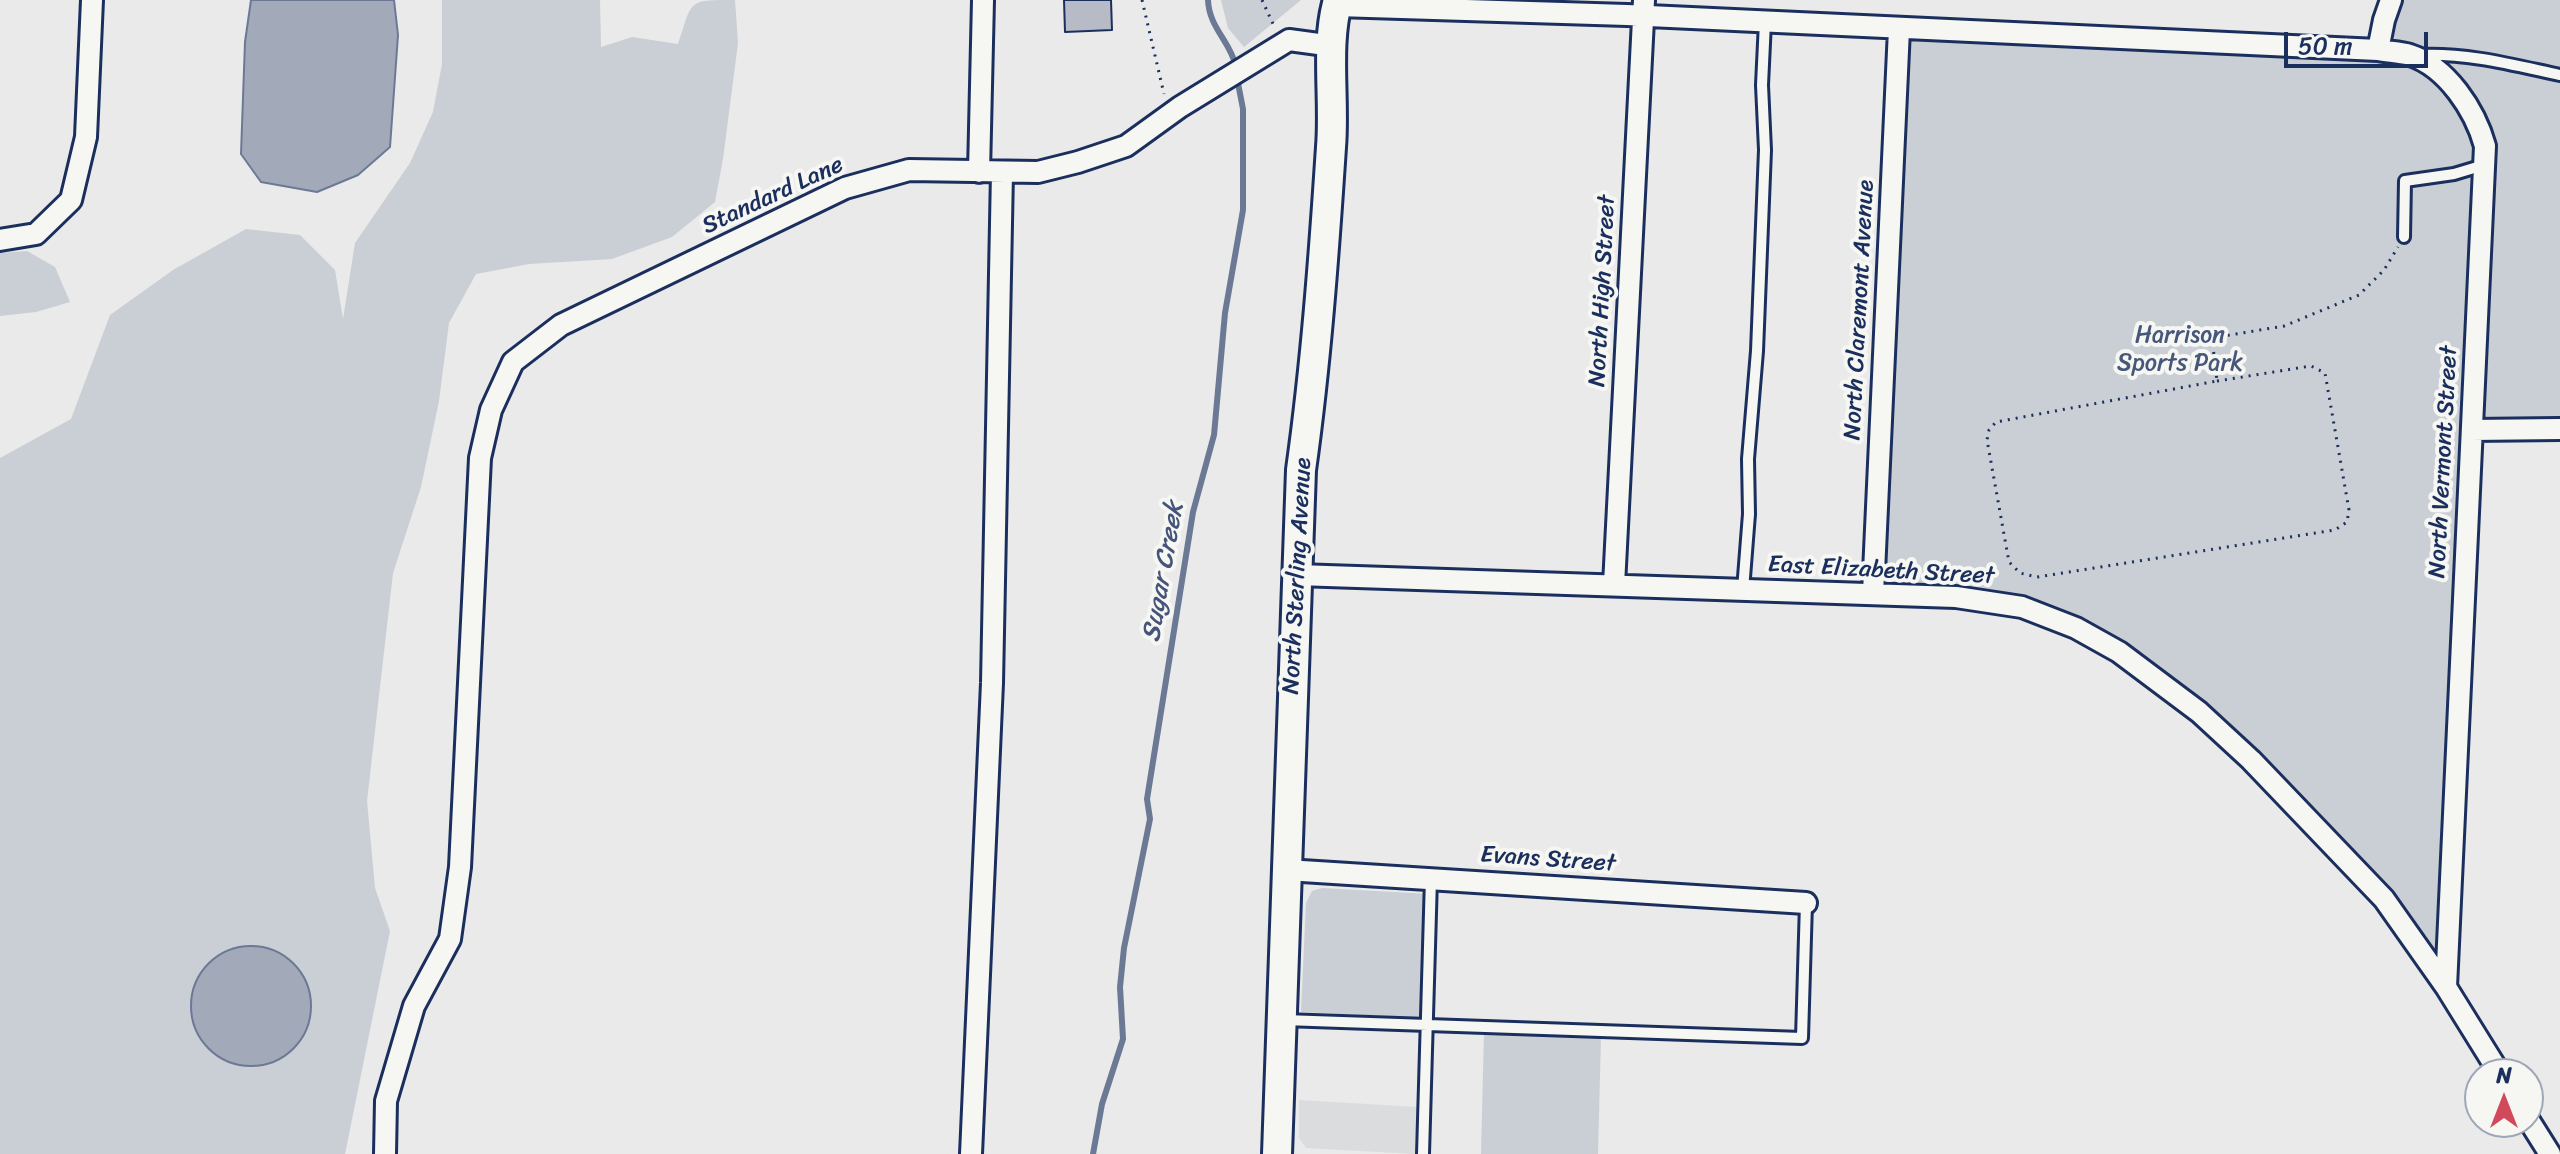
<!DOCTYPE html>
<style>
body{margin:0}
#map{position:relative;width:2560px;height:1154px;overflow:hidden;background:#e9eae9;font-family:Sriracha,sans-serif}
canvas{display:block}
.north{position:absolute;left:2464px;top:1058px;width:80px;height:80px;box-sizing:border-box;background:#f6f6f2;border:2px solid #9ea6b7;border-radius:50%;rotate:0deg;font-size:22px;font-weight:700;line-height:32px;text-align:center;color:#1b2f5e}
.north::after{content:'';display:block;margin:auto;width:28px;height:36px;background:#d1495b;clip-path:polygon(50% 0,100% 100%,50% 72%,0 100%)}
.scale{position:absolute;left:2284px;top:32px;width:144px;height:36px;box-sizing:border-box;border:4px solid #1b2f5e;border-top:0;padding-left:10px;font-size:24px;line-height:28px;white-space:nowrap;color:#1b2f5e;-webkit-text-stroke:6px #f6f6f2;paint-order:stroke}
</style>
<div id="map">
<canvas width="2560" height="1154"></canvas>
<div class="north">N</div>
<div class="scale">50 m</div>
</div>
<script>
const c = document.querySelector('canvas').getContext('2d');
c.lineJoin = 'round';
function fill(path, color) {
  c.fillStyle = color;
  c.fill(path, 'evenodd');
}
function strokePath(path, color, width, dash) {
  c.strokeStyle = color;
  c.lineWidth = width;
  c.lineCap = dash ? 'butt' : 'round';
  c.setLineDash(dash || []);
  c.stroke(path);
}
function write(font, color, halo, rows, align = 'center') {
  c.font = font + ' Sriracha,sans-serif';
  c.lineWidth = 8;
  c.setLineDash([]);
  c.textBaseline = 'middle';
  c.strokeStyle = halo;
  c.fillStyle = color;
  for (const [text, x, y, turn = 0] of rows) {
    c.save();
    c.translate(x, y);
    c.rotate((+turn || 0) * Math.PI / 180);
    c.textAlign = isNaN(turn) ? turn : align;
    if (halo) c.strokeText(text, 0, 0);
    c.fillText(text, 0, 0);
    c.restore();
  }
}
fill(new Path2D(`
 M 1299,1100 L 1417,1107 L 1415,1154 L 1306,1148 L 1299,1138 Z`), '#dadcde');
fill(new Path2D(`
 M 442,0 L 600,0 L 601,47 L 632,37 L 678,44 C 693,0 686,0 735,0 L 738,43 L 723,159 L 715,202 L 672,237 L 612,259 L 529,264 L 476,274 L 449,323 L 439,401 L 421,487 L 393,573 L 367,801 L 375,888 L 390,931 L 345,1154 L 0,1154 L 0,458 L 71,419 L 110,315 L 173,270 L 246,229 L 300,235 L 335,270 L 343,319 L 355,243 L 410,163 L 433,112 L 442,64 Z
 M 1221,0 L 1301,0 L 1244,47 L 1228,28 Z
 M 2393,0 L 2560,0 L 2560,429 L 2472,430 L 2446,987 L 2384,899 L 2251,760 L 2120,652 L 2022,607 L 1873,594 L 1899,29 L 2377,50 Z
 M 27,251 L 55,267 L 70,302 L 36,312 L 0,316 L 0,253 Z
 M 1322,888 L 1430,894 L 1424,1018 L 1301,1012 L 1306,903 L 1312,891 Z
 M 1484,1032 L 1601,1036 L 1598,1154 L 1481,1154 Z`), '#caced5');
const water = new Path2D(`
 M 251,0 L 394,0 L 398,35 L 390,147 L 358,175 L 317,192 L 261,182 L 241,154 L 245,42 Z
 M191 1006a60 60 0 1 1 120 0a60 60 0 1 1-120 0Z`);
fill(water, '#a2aaba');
strokePath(water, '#6c7995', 2);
strokePath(new Path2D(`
 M 1208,0 C 1209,28 1231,42 1236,67
 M 1093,1154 L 1102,1104 L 1123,1039 L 1120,987 L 1124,948 L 1150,819 L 1147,799 L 1193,512 L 1214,435 L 1225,313 L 1243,210 L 1243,109 L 1237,78`), '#6c7995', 6);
const building = new Path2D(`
 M 1064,0 L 1111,0 L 1112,30 L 1065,32 Z`);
fill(building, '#b6bbc6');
strokePath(building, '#1b2f5e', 2);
const service = new Path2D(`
 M 2420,55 C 2469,53 2513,65 2560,75
 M 2404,237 L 2405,181 L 2454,174 L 2484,165
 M 1743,590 L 1749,514 L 1748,459 L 1757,351 L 1765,150 L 1762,85 L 1765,22
 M 1284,1020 L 1802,1038 L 1806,903
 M 1423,1154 L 1431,878`);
const minor = new Path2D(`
 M 1337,6 L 1627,15 L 2378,50 C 2388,52 2400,52 2410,55 C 2447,67 2475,110 2485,146 L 2446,987
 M 2378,50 L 2384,20 L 2391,0
 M 979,172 L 983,0
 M 0,240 L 36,234 L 71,200 L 86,137 L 92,0
 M 2472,430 L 2560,429
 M 1297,575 L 1956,597 L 2022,607 L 2076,628 L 2119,652 L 2199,712 L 2251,760 L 2384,899 L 2446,987 L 2500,1074
 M 1614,585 L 1644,0
 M 1873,594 L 1899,29
 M 1286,870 L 1806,903
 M 2528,1119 L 2550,1154
 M 385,1154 L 386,1101 L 414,1006 L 450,939 L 460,867 L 480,458 L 491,410 L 513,362 L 561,325 L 845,188 L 909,170 L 1038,172 L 1078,162 L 1126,146 L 1180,107 L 1289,40 L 1333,46
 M 971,1154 L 992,683 L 1002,172`);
const secondary = new Path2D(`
 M 1277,1154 L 1301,470 C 1316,363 1324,254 1331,147 C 1335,100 1325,44 1338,0`);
strokePath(service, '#1b2f5e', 16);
strokePath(minor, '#1b2f5e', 26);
strokePath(secondary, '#1b2f5e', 34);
strokePath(new Path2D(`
 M 1142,0 L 1164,94
 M 1262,0 L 1275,28
 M 2217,381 L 2311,366 L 2325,373 L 2349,510 L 2347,522 L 2335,530 L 2037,577 L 2020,573 L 2009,562 L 1987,440 L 1989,430 L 1996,422 L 2217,381 L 2212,338 L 2284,326 L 2359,295 L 2384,270 L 2398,247`), '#1b2f5e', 3, [2, 6]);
strokePath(service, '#f6f6f2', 10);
strokePath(minor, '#f6f6f2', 20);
strokePath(secondary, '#f6f6f2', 28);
write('24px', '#1b2f5e', '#f6f6f2', [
 ["Standard Lane",773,196,-25],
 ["North High Street",1603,291,-87],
 ["North Claremont Avenue",1860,310,-87],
 ["North Vermont Street",2444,462,-87],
 ["East Elizabeth Street",1881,571,3],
 ["North Sterling Avenue",1298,576,-87],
 ["Evans Street",1548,860,4]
]);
write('24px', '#47577c', '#f6f6f2', [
 ["Harrison",2180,336],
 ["Sports Park",2180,364]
]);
write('italic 26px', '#44547a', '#f6f6f2', [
 ["Sugar Creek",1164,572,-80]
]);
</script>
